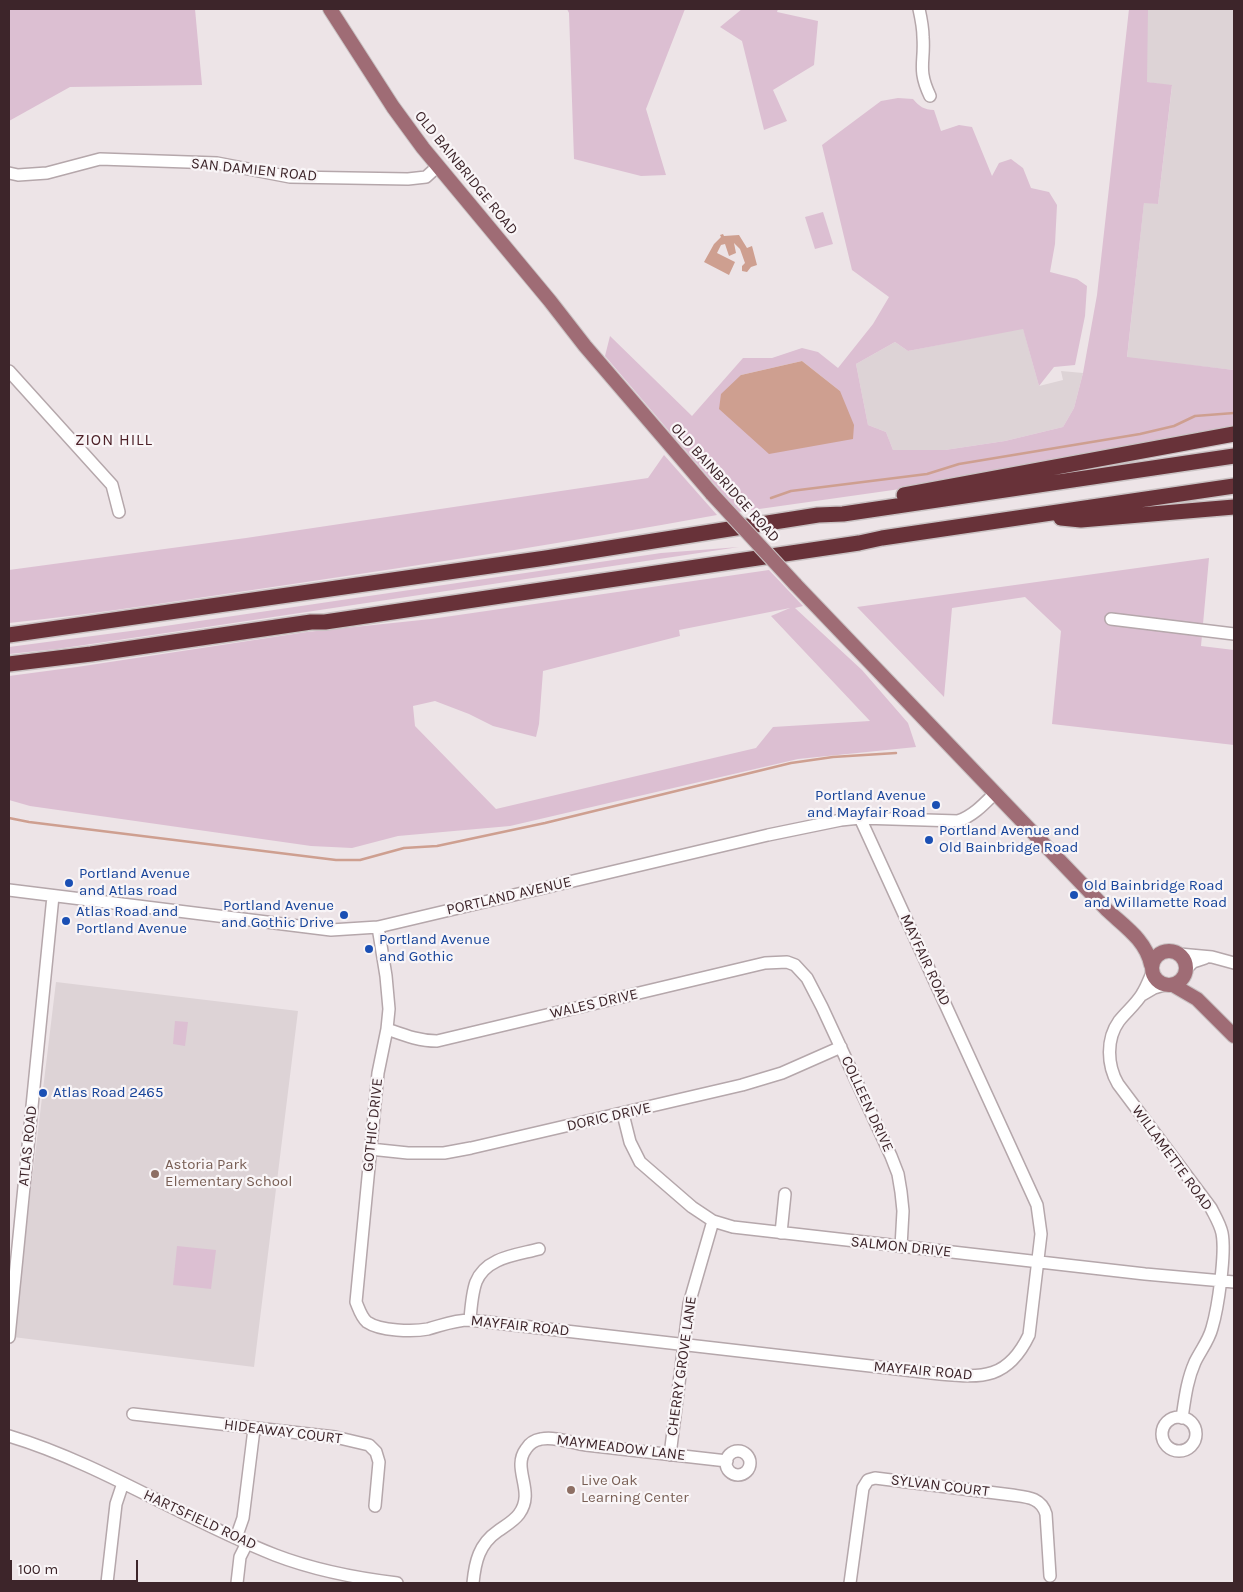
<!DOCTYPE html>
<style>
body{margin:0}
#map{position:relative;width:1243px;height:1592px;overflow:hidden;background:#ede4e7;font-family:Karla,sans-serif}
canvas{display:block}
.frame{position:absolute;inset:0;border:10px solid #3d252a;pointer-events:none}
.scale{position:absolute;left:10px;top:1560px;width:128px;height:22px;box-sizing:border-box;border:2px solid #3d252a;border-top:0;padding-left:6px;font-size:15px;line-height:18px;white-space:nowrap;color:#3d252a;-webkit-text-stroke:4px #f9f5f7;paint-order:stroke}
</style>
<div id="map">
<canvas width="1243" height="1592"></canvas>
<div class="frame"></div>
<div class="scale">100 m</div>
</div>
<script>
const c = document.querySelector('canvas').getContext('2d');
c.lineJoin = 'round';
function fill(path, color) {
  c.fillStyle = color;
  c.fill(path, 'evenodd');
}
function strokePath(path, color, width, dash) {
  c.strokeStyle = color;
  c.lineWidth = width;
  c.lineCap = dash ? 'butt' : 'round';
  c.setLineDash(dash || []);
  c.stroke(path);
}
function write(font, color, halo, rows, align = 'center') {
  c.font = font + ' Karla,sans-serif';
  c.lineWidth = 4.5;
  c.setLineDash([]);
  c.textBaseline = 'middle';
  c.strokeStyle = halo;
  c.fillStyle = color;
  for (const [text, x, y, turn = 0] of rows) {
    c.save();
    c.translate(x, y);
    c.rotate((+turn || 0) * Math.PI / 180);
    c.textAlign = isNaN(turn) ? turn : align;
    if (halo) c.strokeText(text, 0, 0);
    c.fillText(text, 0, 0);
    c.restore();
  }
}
fill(new Path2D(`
 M 1135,9 L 1234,9 L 1234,370 L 1127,358 L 1144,202 L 1158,204 L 1172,86 L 1127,79 Z
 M 1023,328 L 1039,386 L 1063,380 L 1061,371 L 1083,373 L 1074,408 L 1063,427 L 1005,441 L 945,450 L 893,450 L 886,432 L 868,425 L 856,364 L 895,342 L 908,351 Z
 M 56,982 L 298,1011 L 254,1367 L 13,1337 Z`), '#ddd3d6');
fill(new Path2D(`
 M 9,9 L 195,9 L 202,85 L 70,87 L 9,121 Z
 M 567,9 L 685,9 L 646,109 L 666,175 L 641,176 L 574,159 L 569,13 Z
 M 742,9 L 778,9 L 777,12 L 818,21 L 814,65 L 773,90 L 787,121 L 764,130 L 742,41 L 720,27 Z
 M 1129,9 L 1148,9 L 1147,82 L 1172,85 L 1158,204 L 1144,203 L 1127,357 L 1234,370 L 1234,429 L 1013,473 L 738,512 L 605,356 L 610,336 L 692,416 L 743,358 L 772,358 L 802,348 L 818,352 L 838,368 L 873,324 L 889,297 L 852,270 L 822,145 L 881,101 L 898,98 L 913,99 C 919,106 924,110 934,110 L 941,131 L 959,125 L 972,127 L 992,176 L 999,163 L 1011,159 L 1023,168 L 1031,188 L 1049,192 L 1057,205 L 1055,244 L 1050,272 L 1077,279 L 1087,286 L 1085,316 L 1075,365 L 1054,367 L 1039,386 L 1023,329 L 908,351 L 895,342 L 856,364 L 868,425 L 886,432 L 893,450 L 945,450 L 1005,441 L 1063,427 L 1074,408 L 1083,373 L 1097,295 ZM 802,361 L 840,391 L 741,375 Z
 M 823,212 L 833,244 L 815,249 L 805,217 Z
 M 664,455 L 717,515 C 576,541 435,563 293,584 C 198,598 104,613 9,623 L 9,570 L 246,538 L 648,478 Z
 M 739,547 L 200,628 L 57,649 L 9,654 L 9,647 L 138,630 L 661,553 Z
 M 1209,558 L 1201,646 L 1234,650 L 1234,745 L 1052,724 L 1061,631 L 1025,597 L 952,608 L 944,697 L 857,607 Z
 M 769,570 L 803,606 L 795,608 L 862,670 L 908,723 L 916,747 L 798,759 L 510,826 L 398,836 L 352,848 L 311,846 L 30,806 L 9,800 L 9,676 L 77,667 L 307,632 L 431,619 ZM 790,608 L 771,616 L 870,721 L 773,727 L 756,748 L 496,809 L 415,726 L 413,706 L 435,701 L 469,714 L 493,726 L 536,737 L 539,724 L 543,671 L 680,636 L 679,630 Z
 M 175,1021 L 188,1022 L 185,1046 L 173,1044 Z
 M 177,1246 L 216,1250 L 211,1289 L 173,1285 Z`), '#dcbfd2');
fill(new Path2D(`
 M 723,234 L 724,236 L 739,235 L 747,248 L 752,246 L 757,265 L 751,267 L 747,272 L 742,271 L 742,266 L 745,263 L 740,249 L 734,243 L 736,253 L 729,256 L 725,244 L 721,245 L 717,253 L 735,262 L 729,275 L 704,262 L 714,244 L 721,237 L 720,235 Z
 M 802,361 L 840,391 L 854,425 L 853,439 L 769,454 L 719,409 L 721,394 L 741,375 Z`), '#ce9f90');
strokePath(new Path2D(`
 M 771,498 L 791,491 L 927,474 L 959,464 L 1140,434 L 1174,426 L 1195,416 L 1234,413
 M 9,818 L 29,822 L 336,860 L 360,860 L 404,848 L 437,846 L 545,823 L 791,763 L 833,757 L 896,753`), '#ce9f90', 2.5);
const minor = new Path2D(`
 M 919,9 C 921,18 923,27 923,37 C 925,62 917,69 930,96
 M 9,173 L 18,175 L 47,173 L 100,159 L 217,163 L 290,177 L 408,179 L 426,177 L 437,167
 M 9,371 L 112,485 L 119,512
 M 1111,619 L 1234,634
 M 9,890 L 331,930 L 378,927 L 768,835 L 841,820 L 860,818 L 958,821 C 973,816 984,804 995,793
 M 378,927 L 386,976 L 389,1009 L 387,1029 L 378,1073 L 356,1302 C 359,1309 361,1317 367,1322 C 380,1331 413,1332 428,1329 C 443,1325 454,1320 470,1320 L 940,1374 C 983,1378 1008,1379 1029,1335 L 1041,1234 L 1037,1205 L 860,818
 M 1179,954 L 1212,957 L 1234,963
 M 1186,969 L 1193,962 L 1205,958
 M 1152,973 C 1149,980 1146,988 1142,994 C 1136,1004 1126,1012 1119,1021 C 1106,1039 1107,1065 1118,1084 L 1211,1208 C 1215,1216 1220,1224 1222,1233 C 1226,1253 1218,1308 1212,1328 C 1209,1340 1201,1350 1195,1362 C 1187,1380 1185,1398 1182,1418
 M 1142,995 L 1154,988 L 1164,985
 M 387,1029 C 404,1035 419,1041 437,1041 L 765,963 L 787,962 L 795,965 L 807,978 L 822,1007 L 891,1156 L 898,1174 L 901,1192 L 903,1211 L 901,1247
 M 623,1114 L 630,1142 L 640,1162 L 692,1207 L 713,1221 L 733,1227 L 1145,1274 L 1234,1282
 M 370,1149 L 408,1153 L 444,1153 L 471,1148 L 742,1085 L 782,1073 L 841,1047
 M 781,1233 L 785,1194
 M 470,1320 C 471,1307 472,1293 476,1282 C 486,1257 517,1255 539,1249
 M 9,1337 L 53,896
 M 133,1414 L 335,1437 L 369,1445 L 376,1452 L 379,1462 L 375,1506
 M1162 1434a17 17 0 1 1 34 0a17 17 0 1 1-34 0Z
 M 9,1436 C 102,1464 185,1520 275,1555 C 314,1570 355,1578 397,1583
 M726 1463a12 12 0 1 1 24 0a12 12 0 1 1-24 0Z
 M 670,1455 L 689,1304 L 713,1221
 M 236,1538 L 243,1518 L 254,1429
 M 107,1583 L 116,1504 L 123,1483
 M 237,1583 L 240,1557 L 247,1543
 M 473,1583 C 475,1562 479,1544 498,1531 C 505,1526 514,1521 519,1514 C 536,1491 511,1469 526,1449 C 529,1444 535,1440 541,1439 C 555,1436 572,1443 586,1445 C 633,1450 680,1456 727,1461
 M 850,1583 L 863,1488 L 868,1480 L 875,1478 L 1012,1495 C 1026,1497 1041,1497 1046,1514 L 1050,1576`);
const major = new Path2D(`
 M 330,9 L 393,107 L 423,148 L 550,301 L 585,346 L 712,494
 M 795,584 L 1107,910 C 1124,926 1146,940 1151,965
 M1152 968a17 17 0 1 1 34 0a17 17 0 1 1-34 0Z
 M 1173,985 L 1197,999 L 1234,1036`);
const highway = new Path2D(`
 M 904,495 L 1234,434
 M 1061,518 L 1081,520 L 1234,507
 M 9,635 L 546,558 L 818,515 L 843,514 L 1234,456
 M 9,664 L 91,654 L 311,622 L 325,622 L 859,543 L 882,538 L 1234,486`);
strokePath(minor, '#b5a7ab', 14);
strokePath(major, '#c9c2c3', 16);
strokePath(highway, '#c9c2c3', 18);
strokePath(minor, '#fff', 11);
strokePath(major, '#9f6c75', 14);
strokePath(highway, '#683239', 15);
const majorBridge = new Path2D(`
 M 712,494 L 795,584`);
strokePath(majorBridge, '#c9c2c3', 16, []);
strokePath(majorBridge, '#9f6c75', 14);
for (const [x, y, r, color] of [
 [936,805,5,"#1a4fb4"],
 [929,840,5,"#1a4fb4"],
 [69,883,5,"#1a4fb4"],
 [1074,895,5,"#1a4fb4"],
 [344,915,5,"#1a4fb4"],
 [66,921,5,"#1a4fb4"],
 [369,949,5,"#1a4fb4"],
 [43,1093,5,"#1a4fb4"],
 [155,1174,5,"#8d6e63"],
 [571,1490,5,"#8d6e63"]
]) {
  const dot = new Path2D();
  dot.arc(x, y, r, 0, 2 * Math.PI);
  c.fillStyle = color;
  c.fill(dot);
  strokePath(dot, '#f9f5f7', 2);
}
write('15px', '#3d252a', '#f9f5f7', [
 ["SAN DAMIEN ROAD",254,170,6],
 ["OLD BAINBRIDGE ROAD",466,173,51],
 ["OLD BAINBRIDGE ROAD",725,483,48],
 ["PORTLAND AVENUE",509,896,-13],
 ["MAYFAIR ROAD",925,960,65],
 ["WALES DRIVE",594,1004,-13],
 ["COLLEEN DRIVE",867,1104,65],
 ["DORIC DRIVE",609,1117,-13],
 ["GOTHIC DRIVE",373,1125,-84],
 ["ATLAS ROAD",28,1146,-84],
 ["WILLAMETTE ROAD",1172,1158,54],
 ["SALMON DRIVE",901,1247,6],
 ["MAYFAIR ROAD",520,1326,6],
 ["CHERRY GROVE LANE",682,1366,-82],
 ["MAYFAIR ROAD",923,1371,5],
 ["HIDEAWAY COURT",283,1432,7],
 ["MAYMEADOW LANE",621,1448,7],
 ["SYLVAN COURT",940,1486,7],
 ["HARTSFIELD ROAD",200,1520,25]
]);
write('15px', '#164399', '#f9f5f7', [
 ["Portland Avenue",926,796,"right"],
 ["and Mayfair Road",926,813,"right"],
 ["Portland Avenue and",939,831],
 ["Old Bainbridge Road",939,848],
 ["Portland Avenue",79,874],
 ["and Atlas road",79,891],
 ["Old Bainbridge Road",1084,886],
 ["and Willamette Road",1084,903],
 ["Portland Avenue",334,906,"right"],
 ["and Gothic Drive",334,923,"right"],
 ["Atlas Road and",76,912],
 ["Portland Avenue",76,929],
 ["Portland Avenue",379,940],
 ["and Gothic",379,957],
 ["Atlas Road 2465",53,1093]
], 'left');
write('15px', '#785e54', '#f9f5f7', [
 ["Astoria Park",165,1165],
 ["Elementary School",165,1182],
 ["Live Oak",581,1481],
 ["Learning Center",581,1498]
], 'left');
c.letterSpacing = '1px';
write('16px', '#4e2229', '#f9f5f7', [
 ["ZION HILL",114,440]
]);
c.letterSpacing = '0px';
</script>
